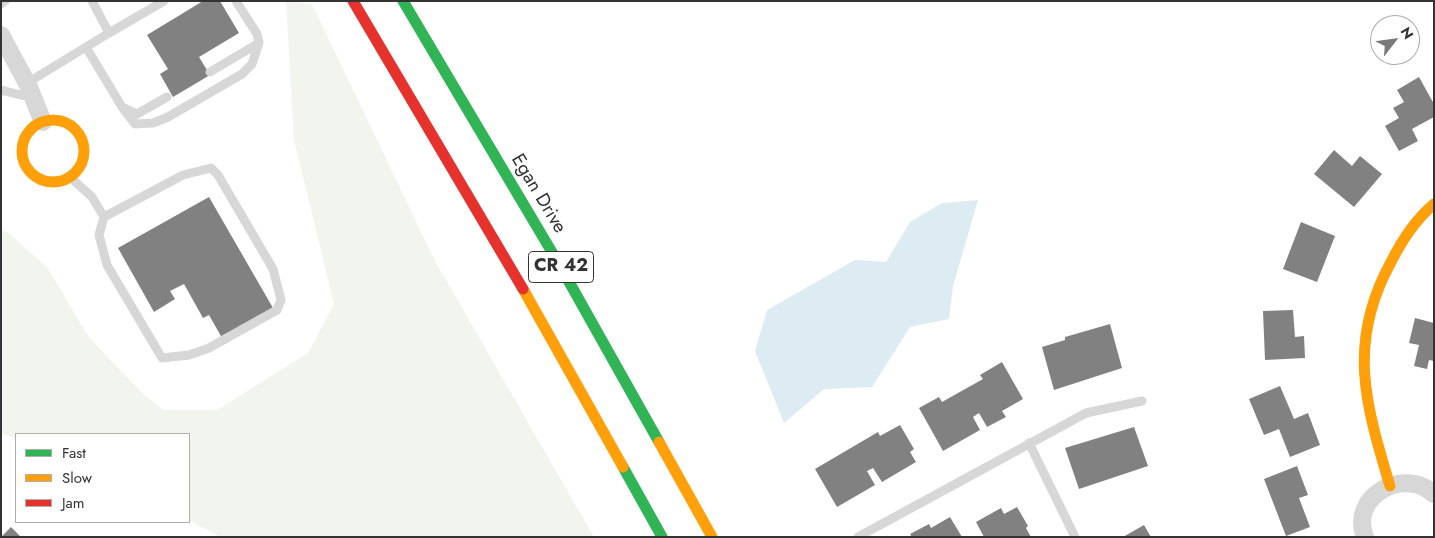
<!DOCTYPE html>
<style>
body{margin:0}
#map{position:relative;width:1435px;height:538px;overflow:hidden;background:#fff;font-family:Jost,sans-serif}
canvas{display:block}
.frame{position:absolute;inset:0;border:2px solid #333;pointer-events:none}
.legend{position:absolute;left:15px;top:433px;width:175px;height:90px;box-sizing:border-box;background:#fff;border:1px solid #adadad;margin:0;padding:6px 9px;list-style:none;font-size:15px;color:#333}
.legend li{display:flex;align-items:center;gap:10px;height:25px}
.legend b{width:25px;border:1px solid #adadad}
.north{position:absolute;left:1370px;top:15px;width:50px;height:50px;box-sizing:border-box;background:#fff;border:1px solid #adadad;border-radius:50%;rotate:60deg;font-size:14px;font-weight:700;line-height:20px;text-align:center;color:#333}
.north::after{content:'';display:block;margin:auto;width:18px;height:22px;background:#7a7a7a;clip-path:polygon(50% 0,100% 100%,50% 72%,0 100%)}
</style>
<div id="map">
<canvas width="1435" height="538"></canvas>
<div class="frame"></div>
<ul class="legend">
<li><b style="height:6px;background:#30b455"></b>Fast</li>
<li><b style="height:6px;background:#ff9f0a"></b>Slow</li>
<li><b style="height:6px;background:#e5322d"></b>Jam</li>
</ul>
<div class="north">N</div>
</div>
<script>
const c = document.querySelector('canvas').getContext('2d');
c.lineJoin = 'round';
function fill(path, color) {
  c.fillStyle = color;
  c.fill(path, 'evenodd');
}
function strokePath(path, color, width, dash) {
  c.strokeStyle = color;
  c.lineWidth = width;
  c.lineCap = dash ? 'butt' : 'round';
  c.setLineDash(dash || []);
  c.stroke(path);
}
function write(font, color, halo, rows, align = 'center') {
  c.font = font + ' Jost,sans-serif';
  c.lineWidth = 5;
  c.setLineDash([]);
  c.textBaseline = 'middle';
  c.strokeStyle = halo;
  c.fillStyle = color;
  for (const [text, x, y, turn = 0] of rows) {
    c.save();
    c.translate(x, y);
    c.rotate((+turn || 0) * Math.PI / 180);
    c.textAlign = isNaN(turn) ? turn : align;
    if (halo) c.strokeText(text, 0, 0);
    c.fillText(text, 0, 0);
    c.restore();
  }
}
fill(new Path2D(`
 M 286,1 L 312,4 L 435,261 L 594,537 L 220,537 L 189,520 L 189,434 L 16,434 L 16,439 L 1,433 L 1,231 L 7,232 L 47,267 L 88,336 L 143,394 L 164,410 L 217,410 L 308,353 L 334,304 L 294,140 Z`), '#f1f5ed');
fill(new Path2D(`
 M 978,200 L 953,286 L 949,319 L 910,327 L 872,387 L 824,389 L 784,423 L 755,351 L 767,310 L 855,260 L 886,262 L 910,222 L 942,203 Z`), '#ddebf3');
fill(new Path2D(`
 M 203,1 L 220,1 L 239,33 L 199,57 L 210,75 L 173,97 L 160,74 L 168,69 L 147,35 Z
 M 1419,77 L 1434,104 L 1434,117 L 1412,129 L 1418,141 L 1399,151 L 1385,126 L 1399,118 L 1393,108 L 1404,102 L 1397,90 Z
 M 1334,150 L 1352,166 L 1360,156 L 1382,174 L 1354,207 L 1314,174 Z
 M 209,197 L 273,308 L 222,338 L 209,315 L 203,318 L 184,284 L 170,291 L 175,299 L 154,312 L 118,248 Z
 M 1301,222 L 1335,236 L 1317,282 L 1283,269 Z
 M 1293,310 L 1295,337 L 1304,336 L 1305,358 L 1265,360 L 1263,311 Z
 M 1415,318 L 1434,323 L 1434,361 L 1429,360 L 1427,369 L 1414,366 L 1419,345 L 1409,343 Z
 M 1110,324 L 1122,368 L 1054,390 L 1042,347 L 1065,340 L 1065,337 Z
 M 1002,362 L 1023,399 L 1002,411 L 1006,417 L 987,427 L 979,413 L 973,417 L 980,430 L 943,451 L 919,408 L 939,397 L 942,402 L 983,379 L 980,375 Z
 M 1280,386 L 1294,419 L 1308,413 L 1320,445 L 1290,457 L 1279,429 L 1264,435 L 1249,399 Z
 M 900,425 L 914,449 L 910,452 L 916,462 L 882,482 L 873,468 L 867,471 L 875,485 L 837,507 L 815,469 L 878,432 L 880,436 Z
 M 1134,427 L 1148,466 L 1079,489 L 1065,448 Z
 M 1297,466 L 1308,495 L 1299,498 L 1310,527 L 1286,536 L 1264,479 Z
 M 1017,507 L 1028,526 L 1026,528 L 1031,537 L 984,537 L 976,522 L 1001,508 L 1004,514 Z
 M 950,517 L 962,537 L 912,537 L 910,534 L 929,524 L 931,528 Z
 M 1144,525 L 1151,537 L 1123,537 Z
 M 11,527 L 21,537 L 1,537 Z`), '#818181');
strokePath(new Path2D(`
 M 1,4 L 5,1
 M 109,33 L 164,1
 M 86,47 L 122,107 L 137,114 L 167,97
 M 210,72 L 259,43 L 257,34 L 236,1
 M 27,83 L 109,33 L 92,1
 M 1,90 L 33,98
 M 122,107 L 135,124 L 153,123 L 168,117 L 242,74 L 252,64 L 259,43
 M 70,177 L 92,197 L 104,217 L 99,235 L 107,265 L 162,358 L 189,355 L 209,348 L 277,310 L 281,300 L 273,269 L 218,175 L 211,168 L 183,175 L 104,217
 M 1029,443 L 1075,537
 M 858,537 L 1086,413 L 1142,401`), '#d7d7d7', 9);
strokePath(new Path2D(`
 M 1,35 L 28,85 L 43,122
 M 1365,537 C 1349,497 1403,466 1434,494`), '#d7d7d7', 18);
strokePath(new Path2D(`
 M 403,1 L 559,264 L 659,442
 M 623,467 L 662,537`), '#30b455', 11);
strokePath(new Path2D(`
 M22 151a31 31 0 1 1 62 0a31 31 0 1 1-62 0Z
 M 523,289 L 623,467
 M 659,442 L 712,537
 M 1390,486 C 1365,403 1347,342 1391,262 C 1402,240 1415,220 1434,204`), '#ff9f0a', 11);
strokePath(new Path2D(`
 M 353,1 L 523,289`), '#e5322d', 11);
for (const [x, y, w] of [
 [561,267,65]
]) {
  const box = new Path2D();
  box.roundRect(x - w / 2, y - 15.5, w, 31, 4);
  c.fillStyle = '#fff';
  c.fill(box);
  strokePath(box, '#333', 1);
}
write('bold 18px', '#333', null, [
 ["CR 42",561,267]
]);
write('19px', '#333', '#fff', [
 ["Egan Drive",538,194,59]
]);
</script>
